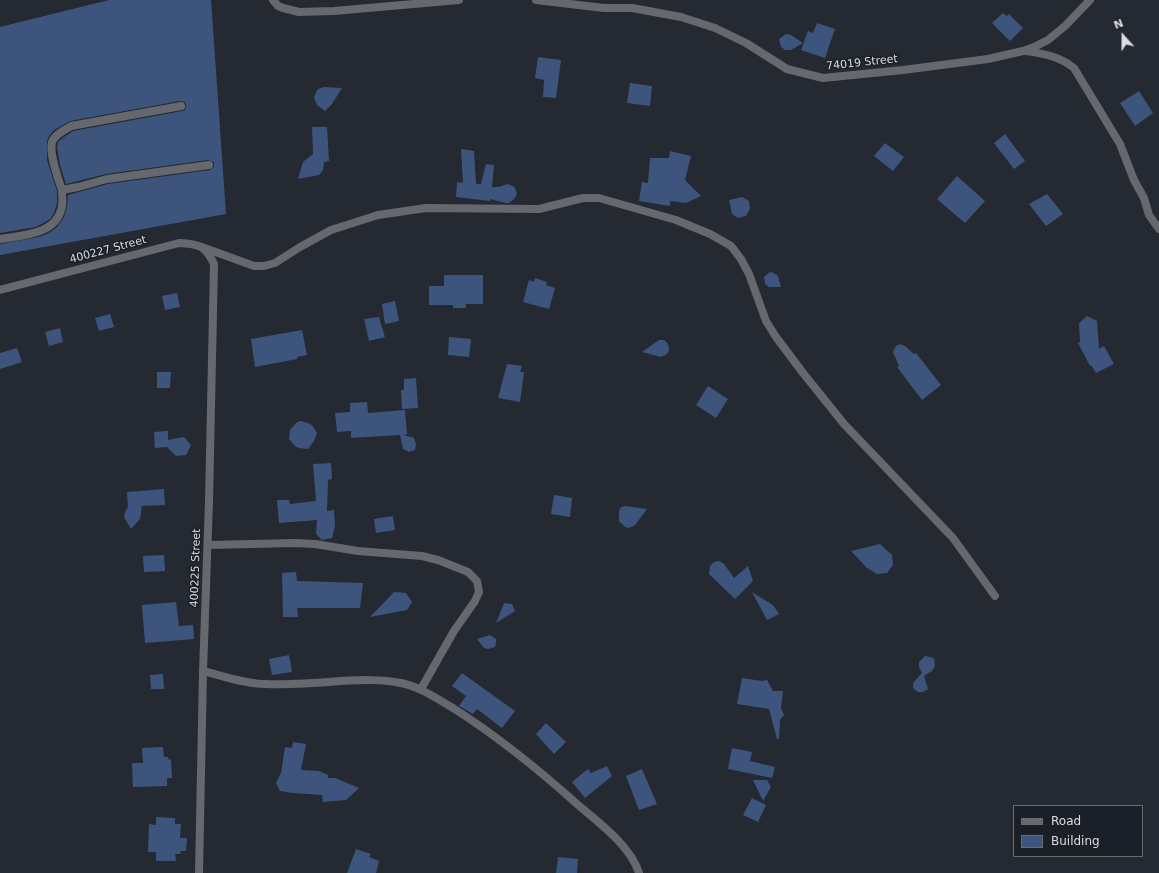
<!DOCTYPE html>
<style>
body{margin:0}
#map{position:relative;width:1159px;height:873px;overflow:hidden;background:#242932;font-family:"DejaVu Sans",sans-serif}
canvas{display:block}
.legend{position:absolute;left:1013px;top:805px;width:130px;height:52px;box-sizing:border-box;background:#1b2028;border:1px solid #676c73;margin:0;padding:5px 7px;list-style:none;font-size:12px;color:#dadde3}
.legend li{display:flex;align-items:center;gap:8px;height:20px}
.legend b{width:20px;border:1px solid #676c73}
.north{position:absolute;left:1103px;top:16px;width:40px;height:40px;-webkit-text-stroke:3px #1b2028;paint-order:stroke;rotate:339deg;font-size:11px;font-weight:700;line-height:16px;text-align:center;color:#dadde3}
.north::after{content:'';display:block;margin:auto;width:14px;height:18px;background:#dadde3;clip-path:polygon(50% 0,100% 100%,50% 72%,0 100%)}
</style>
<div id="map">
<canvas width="1159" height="873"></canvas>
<ul class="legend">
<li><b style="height:5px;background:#65686d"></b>Road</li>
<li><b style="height:11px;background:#3d557d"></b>Building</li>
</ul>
<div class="north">N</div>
</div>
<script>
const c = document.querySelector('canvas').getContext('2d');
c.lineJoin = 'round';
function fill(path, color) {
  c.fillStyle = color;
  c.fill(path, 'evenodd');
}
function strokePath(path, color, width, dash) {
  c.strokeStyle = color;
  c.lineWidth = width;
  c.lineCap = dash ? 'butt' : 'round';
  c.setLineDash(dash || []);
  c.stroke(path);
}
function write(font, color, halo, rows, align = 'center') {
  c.font = font + ' "DejaVu Sans",sans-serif';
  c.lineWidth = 3;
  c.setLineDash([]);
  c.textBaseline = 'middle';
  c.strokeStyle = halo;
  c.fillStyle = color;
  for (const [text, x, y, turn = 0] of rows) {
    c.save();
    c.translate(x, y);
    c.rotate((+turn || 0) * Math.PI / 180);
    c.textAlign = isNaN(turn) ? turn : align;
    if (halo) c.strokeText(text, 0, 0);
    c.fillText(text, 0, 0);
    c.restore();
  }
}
fill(new Path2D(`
 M 109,0 L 211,0 L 226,214 L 0,255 L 0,244 L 39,237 L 49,233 L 57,227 L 64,217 L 67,207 L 68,195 L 108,184 L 210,170 L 214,167 L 214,162 L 208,160 L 106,174 L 66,184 L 60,165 L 57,147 L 58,142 L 64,137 L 73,131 L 182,111 L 185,110 L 186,105 L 185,102 L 180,101 L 70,121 L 54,130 L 49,136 L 47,141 L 47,160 L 57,191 L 57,203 L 54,213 L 50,219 L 36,227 L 0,233 L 0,27 Z
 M 1003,13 L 1007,16 L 1009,14 L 1023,28 L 1010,41 L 992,23 Z
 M 817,23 L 835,29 L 825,58 L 801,50 L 808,31 L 813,33 Z
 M 786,34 L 791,35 L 803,43 L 791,50 L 785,50 L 781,47 L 779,39 Z
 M 538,57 L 561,60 L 556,98 L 543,97 L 544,80 L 535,78 Z
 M 630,83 L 652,86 L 650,106 L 627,103 Z
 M 324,87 L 342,88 L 332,104 L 325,111 L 317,105 L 314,97 L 318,89 Z
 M 1139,91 L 1153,113 L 1135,126 L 1120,103 Z
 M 312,127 L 327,127 L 329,161 L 324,162 L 323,170 L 319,175 L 298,179 L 303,162 L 313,154 Z
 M 1005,134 L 1025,161 L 1014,169 L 994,143 Z
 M 885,143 L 904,157 L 893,171 L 874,156 Z
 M 461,149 L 474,151 L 476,184 L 481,184 L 486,164 L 494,165 L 492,187 L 499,187 L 507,184 L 513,186 L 515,188 L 517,194 L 514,199 L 509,203 L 506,203 L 490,199 L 490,201 L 456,197 L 457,182 L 463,183 Z
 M 670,151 L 691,156 L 685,180 L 701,196 L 686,203 L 670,201 L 670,206 L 639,201 L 642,182 L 648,183 L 650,158 L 669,158 Z
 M 957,176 L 985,201 L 965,223 L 937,199 Z
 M 1047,194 L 1063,214 L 1046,226 L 1029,204 Z
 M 742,197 L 749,201 L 750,209 L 746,216 L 738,218 L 732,214 L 729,200 Z
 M 770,272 L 774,273 L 778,276 L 781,287 L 769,287 L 765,284 L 764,277 Z
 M 444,275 L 483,275 L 483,304 L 466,304 L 466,308 L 453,308 L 453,305 L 429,305 L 429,286 L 444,286 Z
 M 535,278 L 547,282 L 546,285 L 555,288 L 549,309 L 523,302 L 529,280 L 534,282 Z
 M 177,293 L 180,307 L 165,310 L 162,296 Z
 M 395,301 L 399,321 L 385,324 L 382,304 Z
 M 110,314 L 114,327 L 99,331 L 95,318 Z
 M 1087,316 L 1097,321 L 1099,349 L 1104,346 L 1114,364 L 1096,373 L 1091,365 L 1090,366 L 1078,343 L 1080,342 L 1079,323 Z
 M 379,317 L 385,337 L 369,341 L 364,319 Z
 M 60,328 L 63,342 L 49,346 L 45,332 Z
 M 302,330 L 307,355 L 297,357 L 297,359 L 255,367 L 251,339 Z
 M 449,337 L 471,339 L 469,357 L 448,355 Z
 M 659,340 L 664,340 L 668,344 L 669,350 L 667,354 L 661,357 L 642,352 Z
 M 900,344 L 905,346 L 914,354 L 916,353 L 941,385 L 922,400 L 897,367 L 899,366 L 893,352 L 896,346 Z
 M 17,348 L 22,362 L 0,369 L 0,353 Z
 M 507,364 L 522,366 L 520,372 L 524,372 L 520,402 L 498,398 Z
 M 157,372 L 171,372 L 170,388 L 157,388 Z
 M 416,378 L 418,408 L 402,409 L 401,390 L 404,390 L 404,379 Z
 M 708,386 L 728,399 L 716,418 L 696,405 Z
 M 367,402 L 368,413 L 405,410 L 407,434 L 404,435 L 414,438 L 416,444 L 415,450 L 409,452 L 403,449 L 400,435 L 351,438 L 351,431 L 337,432 L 335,413 L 350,412 L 350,403 Z
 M 300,421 L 308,423 L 312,425 L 317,433 L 314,441 L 308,449 L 299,448 L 295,446 L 289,439 L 290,430 L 296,423 Z
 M 168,431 L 168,440 L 184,437 L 191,445 L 186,455 L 176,456 L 167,447 L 155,448 L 154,432 Z
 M 331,463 L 332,479 L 328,480 L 327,511 L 334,510 L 335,526 L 332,538 L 322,540 L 316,534 L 317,520 L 279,523 L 277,500 L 289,500 L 290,504 L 316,501 L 313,464 Z
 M 164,489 L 165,505 L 142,506 L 140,519 L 131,529 L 124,517 L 125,512 L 128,507 L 127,492 Z
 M 554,495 L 572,498 L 570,517 L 551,514 Z
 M 626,506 L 647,509 L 635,525 L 629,528 L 625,527 L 619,521 L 619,511 L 621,507 Z
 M 393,516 L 395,530 L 376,533 L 374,519 Z
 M 880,544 L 892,555 L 893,565 L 887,573 L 877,574 L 867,568 L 851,551 Z
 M 164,555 L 165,571 L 144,572 L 143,556 Z
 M 719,561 L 724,564 L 734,578 L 748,566 L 753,581 L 735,599 L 709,574 L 710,566 L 714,562 Z
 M 296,572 L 297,581 L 363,583 L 360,608 L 297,608 L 298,617 L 283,617 L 282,573 Z
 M 394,592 L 406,593 L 412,602 L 407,610 L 370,617 Z
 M 752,592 L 773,605 L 779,614 L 767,620 Z
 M 176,602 L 179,626 L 193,625 L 194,639 L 145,643 L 142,605 Z
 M 504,603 L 512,604 L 515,611 L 496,623 Z
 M 490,635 L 496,639 L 496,643 L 495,647 L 488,649 L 484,648 L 477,639 Z
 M 289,655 L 292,672 L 272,675 L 269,659 Z
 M 925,656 L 934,658 L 935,666 L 932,671 L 924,676 L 928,689 L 923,692 L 918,692 L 913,688 L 913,683 L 922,673 L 919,667 L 919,662 Z
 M 462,673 L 515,711 L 502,728 L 477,709 L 473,714 L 459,706 L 466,696 L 452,686 Z
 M 163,674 L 164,689 L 151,689 L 150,675 Z
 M 742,678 L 762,681 L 767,680 L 773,691 L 783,691 L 781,708 L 784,715 L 780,720 L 779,739 L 777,739 L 769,709 L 737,704 Z
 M 546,723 L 566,742 L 554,754 L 536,734 Z
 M 293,742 L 306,744 L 301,770 L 319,771 L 328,775 L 328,778 L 335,778 L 359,788 L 346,800 L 323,802 L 322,795 L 293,793 L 280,791 L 276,783 L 281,773 L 285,747 L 292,748 Z
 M 163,747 L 164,757 L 168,757 L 169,760 L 171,759 L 172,778 L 167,778 L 167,786 L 133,787 L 132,763 L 143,763 L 142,748 Z
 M 732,748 L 752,752 L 750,761 L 775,767 L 772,778 L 728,769 Z
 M 607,766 L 612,776 L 585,798 L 572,782 L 588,769 L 591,773 Z
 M 642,769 L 657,804 L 639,810 L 626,776 Z
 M 753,780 L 767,780 L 771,787 L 763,801 Z
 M 752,798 L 766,805 L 758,822 L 743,815 Z
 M 156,817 L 175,818 L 175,824 L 181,824 L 180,838 L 187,838 L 186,851 L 181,851 L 180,854 L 175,854 L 176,861 L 156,861 L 156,852 L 148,852 L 149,824 L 156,825 Z
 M 356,849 L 371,854 L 369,857 L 379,861 L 376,873 L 347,873 Z
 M 558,857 L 578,859 L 577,873 L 556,873 Z`), '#3d557d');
strokePath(new Path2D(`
 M 62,190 C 58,178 49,154 52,142 C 55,134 65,130 71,126 L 181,106
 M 0,239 C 23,235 57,235 62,206 C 63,201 62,195 62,190 L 78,187 L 107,179 L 209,165`), '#65686d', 8);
strokePath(new Path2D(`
 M 273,0 L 278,6 L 283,8 L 299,12 L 334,11 L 459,0
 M 536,0 L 604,8 L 632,8 L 681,17 L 715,28 L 746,43 L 787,69 L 823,78 L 903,70 L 988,59 L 1023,51 L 1034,47 L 1048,40 L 1065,26 L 1090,0
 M 1026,51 C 1044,54 1059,56 1074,68 L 1120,144 L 1134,180 L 1144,198 L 1149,215 L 1159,229
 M 202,247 L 254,266 L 264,266 L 275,263 L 300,247 L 331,230 L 378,215 L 426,208 L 539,209 L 583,198 L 599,198 L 676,220 L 710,234 L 731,246 L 741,259 L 749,274 L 766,321 L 776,337 L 803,373 L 844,424 L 953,538 L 995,596
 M 0,290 L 179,243 C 199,244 205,245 214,264 L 209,502 L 203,671 L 199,873
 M 208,545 L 295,543 L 315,544 L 358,551 L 422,556 L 438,560 L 468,572 L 477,581 L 479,592 L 475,601 L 454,631 L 421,689
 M 203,671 C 223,676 245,684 265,684 C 290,685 316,683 341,681 C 361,680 381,679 401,683 C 420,687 436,698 453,708 C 497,736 538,769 577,804 C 598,822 631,846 639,873`), '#65686d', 8);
write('11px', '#dadde3', '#1b2028', [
 ["74019 Street",862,63,-6],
 ["400227 Street",108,250,-15],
 ["400225 Street",196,568,-88]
]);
</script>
